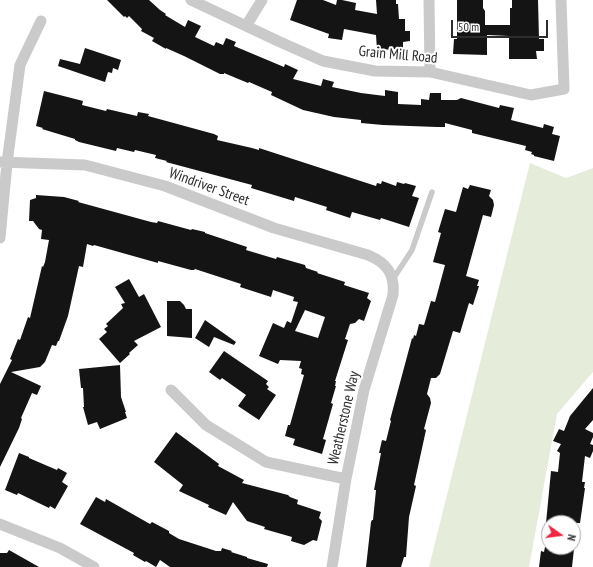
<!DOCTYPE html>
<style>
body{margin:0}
#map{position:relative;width:593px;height:567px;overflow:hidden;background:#fff;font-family:"PT Sans Narrow",sans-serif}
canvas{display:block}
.north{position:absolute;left:541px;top:515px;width:40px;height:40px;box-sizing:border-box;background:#fff;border:1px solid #ababab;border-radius:50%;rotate:104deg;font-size:11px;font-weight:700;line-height:16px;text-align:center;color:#2d2d2d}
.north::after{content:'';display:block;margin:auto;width:14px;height:18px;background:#ef2543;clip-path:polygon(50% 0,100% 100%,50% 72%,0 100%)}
.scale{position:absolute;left:451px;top:20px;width:97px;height:18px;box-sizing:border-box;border:2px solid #2d2d2d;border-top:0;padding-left:5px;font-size:12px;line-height:14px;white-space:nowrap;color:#2d2d2d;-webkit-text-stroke:3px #fff;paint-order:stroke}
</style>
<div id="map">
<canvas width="593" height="567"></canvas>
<div class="north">N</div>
<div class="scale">50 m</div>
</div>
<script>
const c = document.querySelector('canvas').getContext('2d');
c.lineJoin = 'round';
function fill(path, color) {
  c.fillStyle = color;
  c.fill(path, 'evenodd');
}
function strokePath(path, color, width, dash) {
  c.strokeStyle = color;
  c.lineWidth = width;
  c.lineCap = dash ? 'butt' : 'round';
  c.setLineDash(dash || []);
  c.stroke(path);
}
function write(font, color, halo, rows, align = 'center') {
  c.font = font + ' "PT Sans Narrow",sans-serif';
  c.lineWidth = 4;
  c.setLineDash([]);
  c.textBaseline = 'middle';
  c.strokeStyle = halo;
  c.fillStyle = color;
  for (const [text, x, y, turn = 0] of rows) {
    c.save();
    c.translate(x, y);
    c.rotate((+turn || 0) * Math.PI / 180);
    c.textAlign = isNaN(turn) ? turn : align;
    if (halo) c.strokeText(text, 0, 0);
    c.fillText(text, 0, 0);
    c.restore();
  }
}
fill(new Path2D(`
 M 530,163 L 566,178 L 593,168 L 593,372 L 557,414 L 529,567 L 429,567 Z`), '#e5ecda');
fill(new Path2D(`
 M 107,0 L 149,0 L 160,10 L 166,14 L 165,15 L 185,27 L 188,20 L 201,26 L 195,37 L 214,46 L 216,42 L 223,45 L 226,38 L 236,42 L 234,46 L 284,67 L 285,64 L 298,70 L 293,79 L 321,86 L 323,79 L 334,82 L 332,87 L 361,93 L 385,96 L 385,90 L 398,92 L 398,104 L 421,105 L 421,99 L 429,100 L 430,93 L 441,93 L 441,100 L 457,100 L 461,98 L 499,108 L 500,105 L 514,108 L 511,120 L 543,128 L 544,124 L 554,127 L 552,134 L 560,136 L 554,161 L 534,156 L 534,155 L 531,154 L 532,152 L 525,150 L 526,146 L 472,133 L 472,130 L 445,123 L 445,127 L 437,127 L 383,125 L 361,123 L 361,120 L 334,117 L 303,110 L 271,95 L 272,92 L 249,82 L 248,83 L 224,73 L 224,74 L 220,74 L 184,56 L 166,48 L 166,49 L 152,41 L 154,38 L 141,31 L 142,29 L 129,16 L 127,18 L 125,16 L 124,17 Z
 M 297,0 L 323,0 L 336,5 L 337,0 L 342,0 L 356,3 L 355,10 L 377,14 L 376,0 L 396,0 L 396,4 L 398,4 L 399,19 L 405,19 L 405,31 L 410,31 L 410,41 L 403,42 L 403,49 L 377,50 L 376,35 L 344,29 L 342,40 L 328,38 L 329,34 L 290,20 Z
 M 457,0 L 483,0 L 483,8 L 485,11 L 485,25 L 510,25 L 510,8 L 512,8 L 512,0 L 538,0 L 539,39 L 544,39 L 544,51 L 536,51 L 537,59 L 509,59 L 509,36 L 487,35 L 487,55 L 453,54 L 454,39 L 457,39 Z
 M 85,48 L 121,60 L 118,70 L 113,68 L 112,73 L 108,72 L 105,82 L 58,66 L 60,59 L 80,64 Z
 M 44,91 L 83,101 L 82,105 L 106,111 L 107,109 L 137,116 L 138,112 L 149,114 L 148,116 L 214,134 L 218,136 L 217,140 L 252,148 L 259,150 L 259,148 L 376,186 L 377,183 L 381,184 L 382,181 L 396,186 L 397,182 L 404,184 L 405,183 L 416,186 L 412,196 L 419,198 L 409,227 L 381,218 L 380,220 L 352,212 L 350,218 L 326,210 L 327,207 L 295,197 L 294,201 L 251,188 L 252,185 L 166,162 L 167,161 L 155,158 L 156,155 L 135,150 L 134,152 L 117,148 L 116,151 L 79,142 L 75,140 L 75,139 L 42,129 L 43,128 L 36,126 Z
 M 470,185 L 491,190 L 489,196 L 493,200 L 494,205 L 491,217 L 483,215 L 466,276 L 479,280 L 477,286 L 479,286 L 473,305 L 469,303 L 460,333 L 453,331 L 440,374 L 436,378 L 431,378 L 427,394 L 430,398 L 431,403 L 424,429 L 426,430 L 414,485 L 416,486 L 409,517 L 406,557 L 404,557 L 401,567 L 366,567 L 371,522 L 372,520 L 373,520 L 376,490 L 374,490 L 381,453 L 379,453 L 382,440 L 386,441 L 391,421 L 390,420 L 412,338 L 413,339 L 414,335 L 416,336 L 419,324 L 424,325 L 431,301 L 435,302 L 445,265 L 433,262 L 441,233 L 438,232 L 445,209 L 456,212 L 463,187 L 468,189 Z
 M 36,195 L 64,197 L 79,201 L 78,202 L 151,222 L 157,223 L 158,221 L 191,230 L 192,229 L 205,232 L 205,233 L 247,247 L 246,250 L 276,259 L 277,257 L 305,265 L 306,268 L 318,272 L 317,273 L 345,282 L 344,285 L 369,293 L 367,298 L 371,301 L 364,321 L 359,319 L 355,323 L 350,324 L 345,339 L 348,340 L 335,381 L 336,381 L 335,386 L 336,386 L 331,403 L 333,404 L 323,439 L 326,440 L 322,454 L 293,445 L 295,439 L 285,436 L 288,425 L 290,425 L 304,375 L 301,374 L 302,369 L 299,368 L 301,361 L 280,360 L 278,364 L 259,356 L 273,323 L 284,328 L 287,321 L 291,323 L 298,302 L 293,301 L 294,297 L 273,290 L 271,297 L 240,287 L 241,284 L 195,269 L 194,270 L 191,270 L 158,261 L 158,263 L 94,245 L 93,246 L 87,244 L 83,267 L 79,266 L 68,316 L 59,341 L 58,341 L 56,346 L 52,345 L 45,362 L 40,367 L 11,372 L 41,386 L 37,395 L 32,393 L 21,418 L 22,419 L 19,428 L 0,467 L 0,384 L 12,360 L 10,359 L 18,339 L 20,340 L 28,317 L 30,318 L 42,266 L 43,267 L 45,262 L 49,240 L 41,239 L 42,230 L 39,229 L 33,221 L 29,221 L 30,200 L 36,198 ZM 305,310 L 325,317 L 318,338 L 295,331 Z
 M 129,279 L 139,297 L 144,294 L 161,327 L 134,341 L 138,345 L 129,353 L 130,354 L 120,363 L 99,339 L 107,332 L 104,329 L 108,326 L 106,324 L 123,308 L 121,304 L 125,303 L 115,287 Z
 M 167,301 L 180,301 L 184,305 L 186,309 L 192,309 L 192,338 L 167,336 Z
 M 205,320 L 236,342 L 234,345 L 214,337 L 209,347 L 195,338 Z
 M 224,351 L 268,381 L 266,384 L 269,387 L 267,389 L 276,395 L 259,420 L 238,406 L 246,395 L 222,378 L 220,380 L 209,372 Z
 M 120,365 L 121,397 L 126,412 L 125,412 L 127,418 L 100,429 L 97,422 L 88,425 L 83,407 L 84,407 L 83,388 L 81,388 L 79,369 Z
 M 593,388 L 593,420 L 585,429 L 593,433 L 593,437 L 590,444 L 593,445 L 593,451 L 590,458 L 585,456 L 582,482 L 585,482 L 584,488 L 585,488 L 580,523 L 546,523 L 551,471 L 558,472 L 560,453 L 557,451 L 561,444 L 553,441 L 559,429 L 564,431 L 570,416 Z
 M 176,432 L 219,464 L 218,466 L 244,480 L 242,483 L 288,495 L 290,497 L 298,500 L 297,504 L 321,512 L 319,518 L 322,521 L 317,541 L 313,540 L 304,545 L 291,541 L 292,537 L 264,529 L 265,527 L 247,521 L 233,502 L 226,515 L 208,507 L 209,505 L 179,491 L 183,485 L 154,462 Z
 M 19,453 L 29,457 L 29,458 L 57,470 L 58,468 L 67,473 L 62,482 L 68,486 L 55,509 L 50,506 L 49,508 L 18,493 L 17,495 L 5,490 Z
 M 96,497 L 105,502 L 106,499 L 150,524 L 152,522 L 169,531 L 169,533 L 179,539 L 216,551 L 221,551 L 222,548 L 232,551 L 231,552 L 247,557 L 247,558 L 268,564 L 267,567 L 170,567 L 160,560 L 156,567 L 146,561 L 145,562 L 133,555 L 134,553 L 80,524 Z
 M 545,547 L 574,549 L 572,567 L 539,567 L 541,551 L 544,552 Z
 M 9,550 L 39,567 L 0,567 L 0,553 L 7,553 Z`), '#141414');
strokePath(new Path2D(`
 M 393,279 L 412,250 L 432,192`), '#cacaca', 5.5);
strokePath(new Path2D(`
 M 191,0 L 280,42 L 323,61 L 375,71 L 430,72 L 531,95 L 564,89 L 561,0
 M 429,0 L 430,72
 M 246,26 L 262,0
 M 0,162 L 85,165 L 165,186 L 274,228 L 368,255 C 387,263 395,274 393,295 L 364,390 L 346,479 L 332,567
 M 0,238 L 7,163 L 20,65 L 41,21
 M 171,390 L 206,425 L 266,462 L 346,479
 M 0,524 L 60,548 L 94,567`), '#cacaca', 11);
write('15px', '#2d2d2d', '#fff', [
 ["Grain Mill Road",398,55,5],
 ["Windriver Street",209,187,20],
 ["Weatherstone Way",344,418,-77]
]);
</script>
